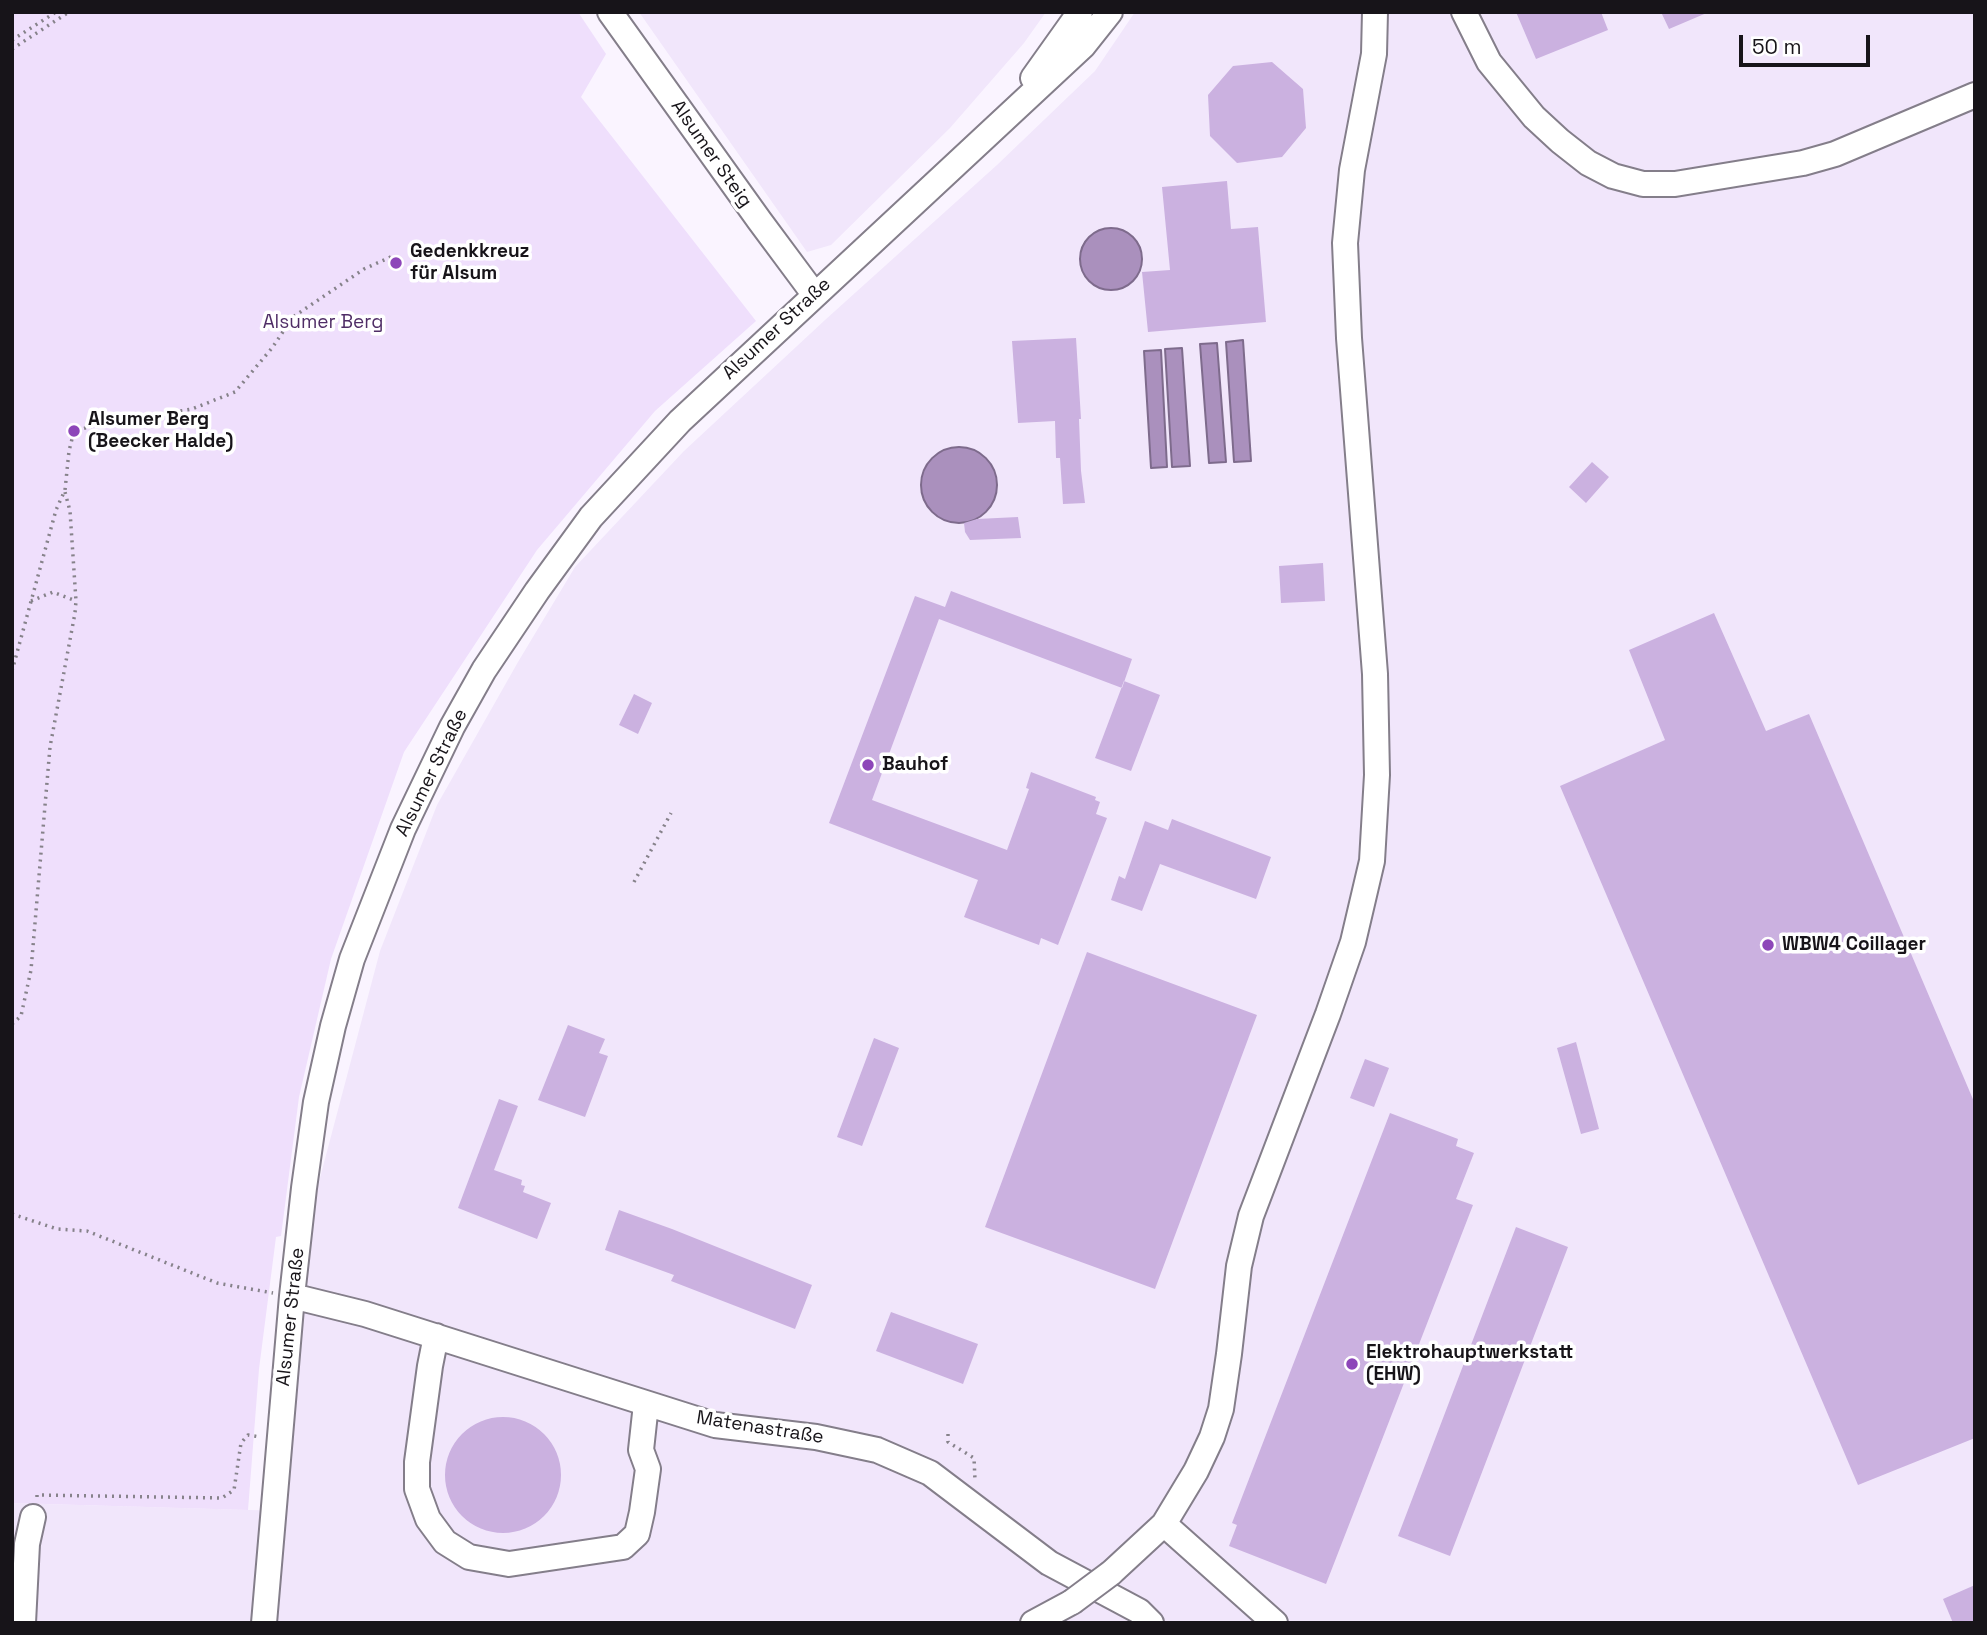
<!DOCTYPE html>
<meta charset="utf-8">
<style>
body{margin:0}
#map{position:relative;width:1987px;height:1635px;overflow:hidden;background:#faf4ff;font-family:"Space Grotesk",sans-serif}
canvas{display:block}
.frame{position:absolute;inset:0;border:14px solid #171419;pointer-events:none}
.scale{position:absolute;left:1739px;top:35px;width:131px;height:32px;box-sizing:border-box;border:4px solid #171419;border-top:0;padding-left:9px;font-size:21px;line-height:24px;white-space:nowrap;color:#171419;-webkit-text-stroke:5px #fff;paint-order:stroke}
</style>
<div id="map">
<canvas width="1987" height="1635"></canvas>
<div class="frame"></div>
<div class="scale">50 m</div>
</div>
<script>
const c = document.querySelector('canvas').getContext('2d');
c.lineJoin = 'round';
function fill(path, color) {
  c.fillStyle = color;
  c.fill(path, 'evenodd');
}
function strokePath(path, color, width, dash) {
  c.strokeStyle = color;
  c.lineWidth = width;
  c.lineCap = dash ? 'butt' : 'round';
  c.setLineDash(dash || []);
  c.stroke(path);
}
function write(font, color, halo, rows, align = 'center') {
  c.font = font + ' "Space Grotesk",sans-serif';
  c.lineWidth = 7;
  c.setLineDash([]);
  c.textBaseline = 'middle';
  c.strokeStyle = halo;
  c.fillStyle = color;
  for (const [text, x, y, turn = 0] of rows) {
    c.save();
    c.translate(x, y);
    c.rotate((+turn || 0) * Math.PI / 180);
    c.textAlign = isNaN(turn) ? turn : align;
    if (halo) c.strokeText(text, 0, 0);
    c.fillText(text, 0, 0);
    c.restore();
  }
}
fill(new Path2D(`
 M 639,12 L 1046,12 L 1024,43 L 950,128 L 831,245 L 807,252 Z
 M 1135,12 L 1975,12 L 1975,1623 L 12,1623 L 12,1503 L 285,1511 L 303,1291 L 316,1193 L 380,951 L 437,805 L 518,662 L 575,567 L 684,451 L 825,320 L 997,165 L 1095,71 Z`), '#f1e6fb');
fill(new Path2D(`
 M 12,12 L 578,12 L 606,54 L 581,97 L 756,321 L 655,411 L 537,550 L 404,752 L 331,959 L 299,1097 L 281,1236 L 276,1237 L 259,1369 L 248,1510 L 12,1503 Z`), '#efdffc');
const water = new Path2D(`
 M1080 259a31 31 0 1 1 62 0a31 31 0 1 1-62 0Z
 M 1243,340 L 1251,461 L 1234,462 L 1226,342 Z
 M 1217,343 L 1226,462 L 1209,463 L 1200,344 Z
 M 1182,348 L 1190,466 L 1172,467 L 1165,349 Z
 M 1161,350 L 1167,467 L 1151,468 L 1144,351 Z
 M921 485a38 38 0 1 1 76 0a38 38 0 1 1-76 0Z`);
fill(water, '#aa90bd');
strokePath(water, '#7e6b8c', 2);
fill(new Path2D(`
 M 1516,12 L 1601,12 L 1608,30 L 1536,59 Z
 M 1661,12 L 1709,12 L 1669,29 Z
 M 1272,62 L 1303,89 L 1306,128 L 1282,157 L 1237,163 L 1210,136 L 1208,95 L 1233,66 Z
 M 1227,181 L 1231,229 L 1258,227 L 1266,322 L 1148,332 L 1142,272 L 1170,270 L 1162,187 Z
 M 1076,338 L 1081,419 L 1079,419 L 1081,471 L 1085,503 L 1063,504 L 1060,458 L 1056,458 L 1055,421 L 1018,423 L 1012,341 Z
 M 1592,462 L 1609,477 L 1586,503 L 1569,487 Z
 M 1018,517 L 1021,538 L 970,540 L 965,532 L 964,523 L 977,519 Z
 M 1323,563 L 1325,601 L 1281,603 L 1279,566 Z
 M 951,591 L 1132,659 L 1122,688 L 939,619 L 872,800 L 1007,850 L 1029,789 L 1026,788 L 1031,772 L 1096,797 L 1095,800 L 1100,802 L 1096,814 L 1107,818 L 1058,945 L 1041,938 L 1039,945 L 964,917 L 978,880 L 829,823 L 915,596 L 945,607 Z
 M 1714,613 L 1766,731 L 1809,714 L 1975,1104 L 1975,1438 L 1858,1485 L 1560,786 L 1665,740 L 1629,650 Z
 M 1124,681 L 1160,695 L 1131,771 L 1095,758 Z
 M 634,694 L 652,703 L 638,734 L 619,725 Z
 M 1172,819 L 1271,857 L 1256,899 L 1160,864 L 1142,911 L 1111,900 L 1119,876 L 1125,879 L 1145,821 L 1168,830 Z
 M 1087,952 L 1257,1015 L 1155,1289 L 985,1227 Z
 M 568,1025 L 605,1039 L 599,1053 L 608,1056 L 585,1117 L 538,1100 Z
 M 874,1038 L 899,1048 L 862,1146 L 837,1137 Z
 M 1576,1042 L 1599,1129 L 1581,1134 L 1557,1048 Z
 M 1365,1059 L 1389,1068 L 1374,1107 L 1350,1098 Z
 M 499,1099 L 518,1106 L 494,1170 L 522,1180 L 521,1185 L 525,1186 L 523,1192 L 551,1203 L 537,1239 L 458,1208 Z
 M 1390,1113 L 1458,1139 L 1456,1146 L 1474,1153 L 1456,1199 L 1473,1205 L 1326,1584 L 1229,1546 L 1237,1525 L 1232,1523 Z
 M 619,1210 L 672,1229 L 812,1285 L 795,1329 L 671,1281 L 674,1275 L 605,1250 Z
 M 1516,1227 L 1568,1247 L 1450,1556 L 1398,1536 Z
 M 891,1312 L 978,1344 L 963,1384 L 876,1351 Z
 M445 1475a58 58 0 1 1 116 0a58 58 0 1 1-116 0Z
 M 1975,1585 L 1975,1623 L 1953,1623 L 1943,1599 Z`), '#cbb1e0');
const minor = new Path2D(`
 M 610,12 L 759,220 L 814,294
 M 1464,12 L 1489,62 L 1534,117 L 1560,141 L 1588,163 L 1613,176 L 1643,184 L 1675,184 L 1803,163 L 1835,154 L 1975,95
 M 1033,78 L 1080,12
 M 292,1296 L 365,1314 L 715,1425 L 816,1437 L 877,1450 L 930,1473 L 1049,1563 L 1139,1611 L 1151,1623
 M 436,1336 L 430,1366 L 417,1462 L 417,1489 L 428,1519 L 445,1542 L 469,1557 L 509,1564 L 623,1547 L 637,1534 L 642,1512 L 648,1469 L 641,1450 L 646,1404
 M 1164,1524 L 1275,1623
 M 1111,1573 L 1164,1524 L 1196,1471 L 1212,1437 L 1221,1409 L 1229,1354 L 1239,1266 L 1251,1216 L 1328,1014 L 1353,942 L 1372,861 L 1377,775 L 1375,674 L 1349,338 L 1345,243 L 1352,170 L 1374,54 L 1375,12
 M 23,1623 L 27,1544 L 33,1517
 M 264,1623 L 292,1296 L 304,1188 L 316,1102 L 333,1026 L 352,959 L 403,829 L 452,727 L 484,670 L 537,591 L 591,517 L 680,421 L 1083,46 L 1110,12
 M 1033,1623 L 1072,1602`);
strokePath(minor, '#847e8a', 28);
strokePath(new Path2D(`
 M 12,40 L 56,12
 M 12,49 L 69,12
 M 31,601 L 53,592 L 76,601
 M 12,671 L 56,510 L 65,490 L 69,451 L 74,431 L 97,425 L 192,409 L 235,392 L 272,348 L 293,317 L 364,269 L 395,255
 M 634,882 L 671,813
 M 12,1024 L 21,1016 L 31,970 L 50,747 L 75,613 L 76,601 L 70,511 L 65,492
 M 12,1214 L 57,1229 L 87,1231 L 217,1283 L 273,1293
 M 948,1434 L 948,1442 L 974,1458 L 975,1480
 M 37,1497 L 37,1495 L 222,1498 L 234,1490 L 241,1443 L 248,1435 L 260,1437`), '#86828a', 3.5, [2, 5]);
strokePath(minor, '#fff', 24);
const minorBridge = new Path2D(`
 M 1072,1602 L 1111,1573`);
strokePath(minorBridge, '#847e8a', 28, []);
strokePath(minorBridge, '#fff', 24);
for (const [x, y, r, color] of [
 [396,263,7,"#8d46b9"],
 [74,431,7,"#8d46b9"],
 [868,765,7,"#8d46b9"],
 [1768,945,7,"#8d46b9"],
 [1352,1364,7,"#8d46b9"]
]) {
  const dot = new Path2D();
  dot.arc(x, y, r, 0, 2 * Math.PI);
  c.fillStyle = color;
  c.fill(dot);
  strokePath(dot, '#fff', 2.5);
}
write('19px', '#171419', '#fff', [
 ["Alsumer Steig",711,154,55],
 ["Alsumer Straße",777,329,-43],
 ["Alsumer Straße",432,773,-64],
 ["Alsumer Straße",291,1317,-84],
 ["Matenastraße",760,1428,9]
]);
write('bold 19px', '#171419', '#fff', [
 ["Gedenkkreuz",410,252],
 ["für Alsum",410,274],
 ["Alsumer Berg",88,420],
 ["(Beecker Halde)",88,442],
 ["Bauhof",882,765],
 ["WBW4 Coillager",1782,945],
 ["Elektrohauptwerkstatt",1366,1353],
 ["(EHW)",1366,1375]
], 'left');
write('19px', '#4f2d66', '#fff', [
 ["Alsumer Berg",323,323]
]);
</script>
